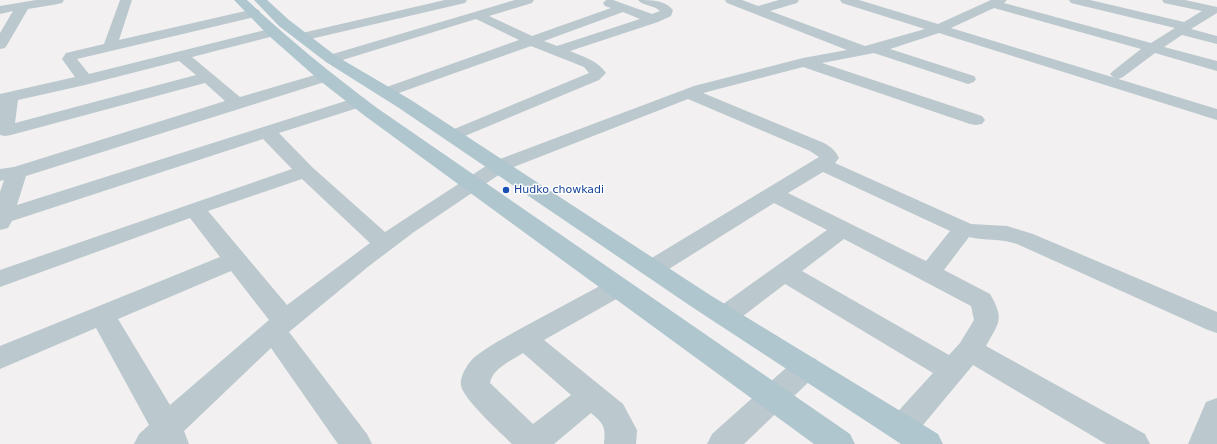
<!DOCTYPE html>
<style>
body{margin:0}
canvas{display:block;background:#f2f0f0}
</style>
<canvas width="1217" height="444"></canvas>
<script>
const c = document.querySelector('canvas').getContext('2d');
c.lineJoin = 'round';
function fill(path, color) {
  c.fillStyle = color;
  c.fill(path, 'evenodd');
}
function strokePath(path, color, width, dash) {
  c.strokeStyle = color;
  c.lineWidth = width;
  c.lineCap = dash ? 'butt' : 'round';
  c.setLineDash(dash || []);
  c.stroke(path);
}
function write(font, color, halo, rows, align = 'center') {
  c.font = font + ' "DejaVu Sans",sans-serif';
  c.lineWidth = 3;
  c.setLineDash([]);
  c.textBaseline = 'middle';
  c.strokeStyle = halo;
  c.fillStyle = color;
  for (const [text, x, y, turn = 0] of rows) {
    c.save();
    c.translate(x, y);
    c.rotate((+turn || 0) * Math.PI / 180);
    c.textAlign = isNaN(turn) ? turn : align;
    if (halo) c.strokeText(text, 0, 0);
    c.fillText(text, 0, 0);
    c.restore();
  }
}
fill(new Path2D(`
 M 36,0 L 64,0 L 62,3 L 58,4 L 28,9 L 7,45 L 5,48 L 0,49 L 0,33 L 13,11 L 0,14 L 0,6 Z
 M 120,0 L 132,0 L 119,40 L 254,9 L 259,10 L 260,13 L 259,16 L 77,59 L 89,74 L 273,28 L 278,29 L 280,32 L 278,35 L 192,57 L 240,97 L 325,72 L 331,74 L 333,77 L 331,80 L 26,176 L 17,205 L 358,97 L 364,98 L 366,102 L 364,106 L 279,133 L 312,167 L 385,232 L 492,162 L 694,86 L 803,58 L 847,50 L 727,3 L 725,0 L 742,0 L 758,6 L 779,0 L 799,0 L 797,3 L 770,11 L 865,46 L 925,29 L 842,3 L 840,0 L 859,0 L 938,24 L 991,0 L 1007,0 L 1004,3 L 1151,43 L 1175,28 L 1071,3 L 1069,0 L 1090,0 L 1184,22 L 1202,11 L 1164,3 L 1162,0 L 1185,0 L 1217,7 L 1217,13 L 1191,29 L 1217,36 L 1217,44 L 1182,35 L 1164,47 L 1217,61 L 1217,71 L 1155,53 L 1123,77 L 1118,79 L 1113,77 L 1110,74 L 1113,71 L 1141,49 L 994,8 L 951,28 L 1217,109 L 1217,120 L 939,33 L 890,49 L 974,76 L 976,79 L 974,82 L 968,84 L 962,82 L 874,53 L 822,63 L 982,116 L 985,120 L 982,124 L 976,125 L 970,124 L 803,67 L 703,93 L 824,143 C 831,147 835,150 839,158 L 835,163 L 971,224 L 1007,226 L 1033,234 L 1217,312 L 1217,333 L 1208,330 L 1017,244 C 1000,238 986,241 969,237 L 944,270 L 990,294 C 1005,320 999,322 986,346 L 1145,434 L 1150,444 L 1106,444 L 973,365 L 913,437 L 902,441 L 891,437 L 886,428 L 891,419 L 933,373 L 785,284 L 734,323 L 725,325 L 716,323 L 712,316 L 716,309 L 827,230 L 774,203 L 661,274 L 653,276 L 645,274 L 641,268 L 645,262 L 819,157 L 810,151 L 688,99 L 506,170 L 414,232 L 369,266 L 289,332 L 367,434 L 372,444 L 338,444 L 271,348 L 184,431 L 189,444 L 134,444 L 139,434 L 149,425 L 96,328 L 0,369 L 0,346 L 220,257 L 190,218 L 0,287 L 0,270 L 292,169 L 263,139 L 12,221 L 8,228 L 0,230 L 0,192 L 4,180 L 0,181 L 0,169 L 14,167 L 225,101 L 205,83 L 11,135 L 5,136 L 0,135 L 0,94 L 75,77 L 62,59 L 66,53 L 104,44 ZM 179,61 L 196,75 L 15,123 L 18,100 L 85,85 ZM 823,172 L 950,231 L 926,261 L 788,193 ZM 302,179 L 370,243 L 287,305 L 208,211 ZM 844,239 L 971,306 L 974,320 L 960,343 L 949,355 L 802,271 ZM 231,271 L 269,320 L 170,405 L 118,319 Z
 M 445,0 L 467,0 L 465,3 L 302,41 L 297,40 L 295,37 L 297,34 L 302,33 Z
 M 515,0 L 534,0 L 532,3 L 489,16 L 532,36 L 611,8 L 605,6 L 603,3 L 606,0 L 613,0 L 652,14 L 660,11 C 654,5 643,6 638,0 C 651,0 665,0 673,10 L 671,16 L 658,22 L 570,51 C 584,57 597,60 606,73 L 599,80 L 453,141 L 447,140 L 444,136 L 447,132 L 589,73 L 584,67 L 531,46 L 393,95 L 387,97 L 381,95 L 379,92 L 381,89 L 519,40 L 476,19 L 336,62 L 331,63 L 326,62 L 324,59 L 326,56 ZM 623,12 L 640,19 L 557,46 L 544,41 Z
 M 618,279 L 627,281 L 630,287 L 627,293 L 544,340 L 623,404 L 637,430 L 636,444 L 604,444 C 606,427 604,424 591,413 L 554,444 L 512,444 C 501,433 462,398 461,385 C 460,375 469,361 476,356 C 493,343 513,333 531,323 C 557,309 583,295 609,281 ZM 523,353 L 571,395 L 533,424 L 490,383 C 493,368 511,361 523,353 Z
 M 806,356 L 816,359 L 820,367 L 816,375 L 744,444 L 707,444 L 712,434 L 796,359 Z
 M 1217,398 L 1217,444 L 1188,444 L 1206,402 Z`), '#bbc8cd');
fill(new Path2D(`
 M 234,0 L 247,0 C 288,39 332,74 377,108 L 850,434 L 855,444 L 814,444 L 365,116 L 319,80 L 268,35 Z
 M 254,0 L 267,0 L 289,20 L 336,56 L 411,100 L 710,295 L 938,434 L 943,444 L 901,444 L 692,307 L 399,108 L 326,62 L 279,26 Z`), '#afc6cf');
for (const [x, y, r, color] of [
 [506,190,4,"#1a4fb4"]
]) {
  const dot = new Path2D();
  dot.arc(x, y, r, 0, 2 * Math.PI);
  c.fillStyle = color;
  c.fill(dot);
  strokePath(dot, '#fff', 1.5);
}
write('11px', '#164399', '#fff', [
 ["Hudko chowkadi",514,190]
], 'left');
</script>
